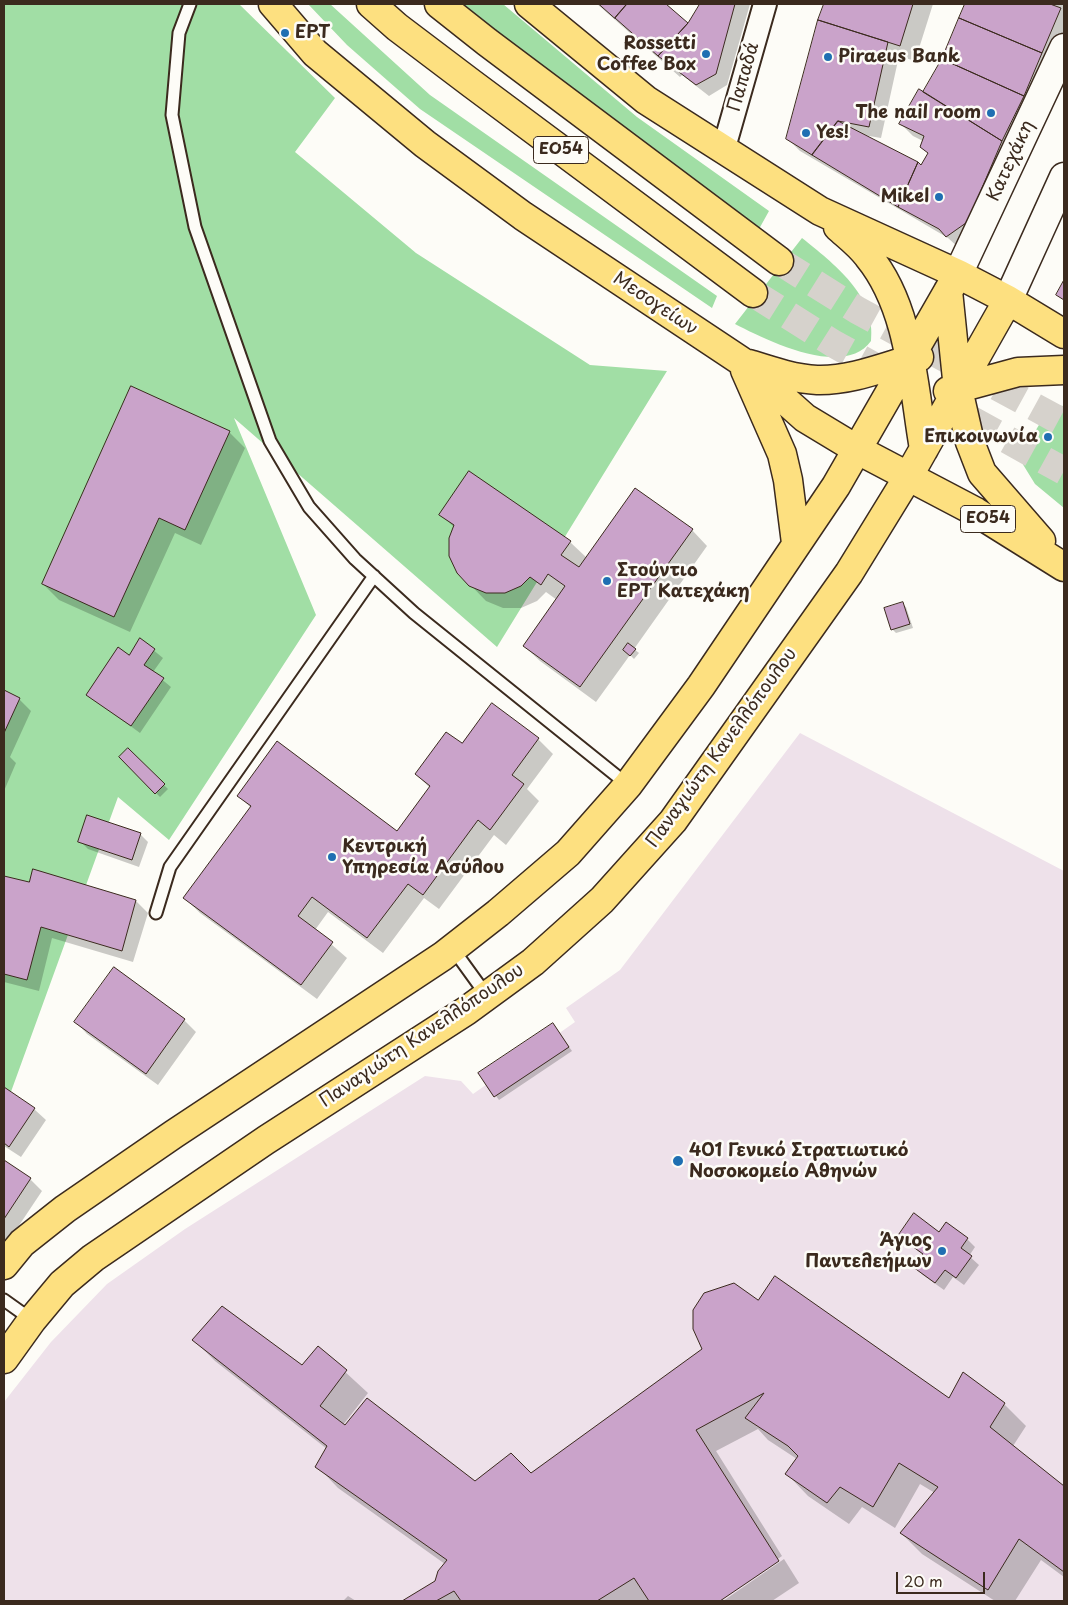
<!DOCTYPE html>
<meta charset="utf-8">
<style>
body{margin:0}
#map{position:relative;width:1068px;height:1605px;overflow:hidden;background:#fdfcf7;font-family:"Playpen Sans",sans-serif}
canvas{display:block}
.frame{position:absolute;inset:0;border:5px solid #3b2a1e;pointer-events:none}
.scale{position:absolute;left:896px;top:1572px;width:89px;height:22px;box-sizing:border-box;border:2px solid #3b2a1e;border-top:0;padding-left:6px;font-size:15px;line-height:18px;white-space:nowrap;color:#3b2a1e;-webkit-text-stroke:4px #fdfcf7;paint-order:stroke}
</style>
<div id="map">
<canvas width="1068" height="1605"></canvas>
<div class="frame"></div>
<div class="scale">20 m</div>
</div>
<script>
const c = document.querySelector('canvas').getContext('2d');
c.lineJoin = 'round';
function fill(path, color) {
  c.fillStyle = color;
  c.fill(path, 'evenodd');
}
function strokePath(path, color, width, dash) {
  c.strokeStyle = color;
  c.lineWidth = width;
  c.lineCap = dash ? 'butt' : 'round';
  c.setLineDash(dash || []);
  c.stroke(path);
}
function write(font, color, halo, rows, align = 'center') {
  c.font = font + ' "Playpen Sans",sans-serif';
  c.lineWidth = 5;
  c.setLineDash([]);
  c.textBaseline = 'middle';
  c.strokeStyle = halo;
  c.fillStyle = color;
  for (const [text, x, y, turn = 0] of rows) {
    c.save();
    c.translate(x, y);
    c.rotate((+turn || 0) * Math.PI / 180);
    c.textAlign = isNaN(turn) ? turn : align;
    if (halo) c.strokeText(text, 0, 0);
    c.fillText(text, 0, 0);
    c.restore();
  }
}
fill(new Path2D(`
 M 800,733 L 1064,871 L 1064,1601 L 4,1601 L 4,1402 L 51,1342 L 107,1284 L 185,1229 L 425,1076 L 461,1081 L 473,1094 L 575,1022 L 566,1008 L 620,970 Z`), '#eee1ea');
fill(new Path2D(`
 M 4,4 L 239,4 L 335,98 L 295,152 L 416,253 L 590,365 L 667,371 L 497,647 L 234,418 L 316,615 L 169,840 L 118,797 L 4,1111 Z
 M 308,4 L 330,4 L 430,95 L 717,296 L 712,308 L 420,109 L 347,45 Z
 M 455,4 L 503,4 L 637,117 L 769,211 L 759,229 L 625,132 Z
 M 802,238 C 833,263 877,296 871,341 C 844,379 766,340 735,324 Z
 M 1051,405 L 1064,406 L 1064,508 L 1035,484 L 1019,458 Z`), '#a1dea5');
fill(new Path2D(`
 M 597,4 L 667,4 L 666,5 L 688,25 L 702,4 L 750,4 L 727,85 L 709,96 L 682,75 L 680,77 Z
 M 825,4 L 933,4 L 915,61 L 899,56 L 881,138 L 863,135 L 922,167 L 929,154 L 921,147 L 923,141 L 913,136 L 901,124 L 924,94 L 943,60 L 967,4 L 1064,4 L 1064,38 L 959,248 L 948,238 L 800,151 L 788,139 Z
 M 229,432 L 245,448 L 201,545 L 175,533 L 130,632 L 59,600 L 43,584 Z
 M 441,515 L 570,542 L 587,558 L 692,530 L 707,546 L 634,649 L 639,653 L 634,659 L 630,655 L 596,702 L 540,661 L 524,646 L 557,600 L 546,592 L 537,601 L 521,608 L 503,608 L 486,601 L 458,572 L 455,528 Z
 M 902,604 L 906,607 L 913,628 L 896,633 L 892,629 Z
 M 141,640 L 163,658 L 153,672 L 171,687 L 140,733 L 88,695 L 129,656 Z
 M 4,691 L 19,699 L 31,711 L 10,757 L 16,763 L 4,791 Z
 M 538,739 L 553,754 L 527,789 L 539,801 L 506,845 L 494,835 L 439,909 L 424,898 L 383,953 L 328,912 L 315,930 L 347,958 L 317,999 L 200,913 L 185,898 L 251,808 L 239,796 L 397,832 L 430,788 L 416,774 L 462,745 Z
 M 128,750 L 168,789 L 160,797 L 120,757 Z
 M 140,834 L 148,842 L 139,867 L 88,849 L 80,841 Z
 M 34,871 L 136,901 L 148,913 L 133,962 L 52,938 L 39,991 L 4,982 L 4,877 L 30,884 Z
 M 114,969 L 184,1020 L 196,1032 L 158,1085 L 87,1034 L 76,1022 Z
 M 553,1024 L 572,1051 L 499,1100 L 479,1073 Z
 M 4,1088 L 34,1109 L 46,1120 L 21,1157 L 4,1146 Z
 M 4,1161 L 30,1179 L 42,1191 L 4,1248 Z
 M 939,1233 L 967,1239 L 975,1247 L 969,1256 L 979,1265 L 964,1285 L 953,1277 L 944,1290 L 923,1275 L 915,1267 L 923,1255 L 899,1236 Z
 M 759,1302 L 950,1400 L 964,1374 L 1004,1404 L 1026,1426 L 1013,1446 L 1064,1488 L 1064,1577 L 1041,1560 L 1015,1601 L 995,1601 L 922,1554 L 901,1533 L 935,1493 L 920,1484 L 895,1528 L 862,1507 L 849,1524 L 808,1496 L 787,1474 L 797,1459 L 768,1440 L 758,1429 L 716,1451 L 782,1556 L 718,1601 L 404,1601 L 436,1581 L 445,1564 L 338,1488 L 317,1466 L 327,1449 L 215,1361 L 194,1340 L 303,1367 L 318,1347 L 368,1393 L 343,1425 L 475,1483 L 531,1475 L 703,1349 Z
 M 784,1559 L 799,1583 L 772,1601 L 723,1601 Z
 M 348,1596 L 356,1601 L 343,1601 Z`), '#0003');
const building = new Path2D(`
 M 599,4 L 627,4 L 615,18 Z
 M 627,4 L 666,4 L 688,23 L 658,56 L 615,18 Z
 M 700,4 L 735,4 L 716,74 L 696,85 L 658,56 L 688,23 Z
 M 824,4 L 913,4 L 900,46 L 818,20 Z
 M 965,4 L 1050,4 L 1061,8 L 1042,53 L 959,18 Z
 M 959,18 L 1042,53 L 1024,96 L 942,59 Z
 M 818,20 L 888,42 L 869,127 L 838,121 L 812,155 L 786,139 Z
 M 942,59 L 1024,96 L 1002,141 L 923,92 Z
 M 919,89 L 1002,141 L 976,202 L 983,211 L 946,237 L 939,229 L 898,207 L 918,162 L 921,165 L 928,153 L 920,147 L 924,136 L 899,124 Z
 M 838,121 L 918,162 L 898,207 L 812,155 Z
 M 1064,280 L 1064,300 L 1056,295 Z
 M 131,386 L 230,431 L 185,530 L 159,518 L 114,617 L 42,584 Z
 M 469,471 L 571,541 L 561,555 L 579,567 L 635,488 L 693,529 L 580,687 L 523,646 L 565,586 L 548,574 L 541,585 L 530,577 L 521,586 L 505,593 L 486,593 L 469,586 L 457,573 L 449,556 L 449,538 L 454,525 L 439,515 Z
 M 903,602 L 910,624 L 891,630 L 884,608 Z
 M 140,638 L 155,649 L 144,665 L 164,678 L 131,726 L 86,695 L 118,647 L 129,655 Z
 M 628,643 L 636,649 L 630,656 L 623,650 Z
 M 4,690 L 20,698 L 4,733 Z
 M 492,703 L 539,738 L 512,775 L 524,784 L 490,830 L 478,820 L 423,895 L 408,884 L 367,938 L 312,897 L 298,916 L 333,942 L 301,985 L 183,898 L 251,806 L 237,796 L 277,741 L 397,831 L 430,786 L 415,774 L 446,732 L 462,743 Z
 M 128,748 L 165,784 L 155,794 L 119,757 Z
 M 87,815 L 141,833 L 132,860 L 78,842 Z
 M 33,869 L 136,900 L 122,951 L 41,927 L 27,980 L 4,974 L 4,876 L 29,882 Z
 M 114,967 L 185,1019 L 146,1074 L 74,1022 Z
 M 553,1023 L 569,1047 L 494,1097 L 478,1073 Z
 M 4,1087 L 35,1108 L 9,1147 L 4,1143 Z
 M 4,1160 L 31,1178 L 4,1219 Z
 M 914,1213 L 939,1232 L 946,1222 L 968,1238 L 961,1248 L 972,1256 L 956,1278 L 945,1270 L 935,1283 L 913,1267 L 923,1254 L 898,1236 Z
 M 775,1276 L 949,1398 L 963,1372 L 1005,1403 L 990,1427 L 1064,1486 L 1064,1572 L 1019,1539 L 988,1590 L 900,1533 L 938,1487 L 899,1463 L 873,1507 L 840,1487 L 827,1503 L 785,1474 L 798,1456 L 788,1446 L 745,1418 L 764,1393 L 696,1430 L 779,1561 L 720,1601 L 649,1601 L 634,1578 L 597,1601 L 461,1601 L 454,1591 L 436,1601 L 402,1601 L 435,1581 L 438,1571 L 447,1560 L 315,1467 L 327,1446 L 192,1340 L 222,1306 L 302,1365 L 318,1346 L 347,1370 L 320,1406 L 345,1425 L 367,1398 L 475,1481 L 511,1453 L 531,1473 L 702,1349 L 693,1329 L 693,1310 L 704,1293 L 734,1283 L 758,1300 Z`);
fill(building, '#caa3ca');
strokePath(building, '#3b2a1e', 1);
strokePath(new Path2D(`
 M 779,261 L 857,310 L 1064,423
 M 753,293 L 834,344 L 1064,471`), '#d6d2cc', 28, [28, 14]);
const lane = new Path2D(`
 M 190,4 L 179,33 L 172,115 L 195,227 L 270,441 L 309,507 L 355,559 L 414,613 L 628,785
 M 156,913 L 170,867 L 374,576
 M 453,949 L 487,996
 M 4,1300 L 32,1320`);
const street = new Path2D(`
 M 723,151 L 765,4`);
const secondary = new Path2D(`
 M 958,274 L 1064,48
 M 1008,300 L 1064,177`);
const primary = new Path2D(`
 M 273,4 L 315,53 L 425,144 L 523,216 L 741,361 L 805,418 L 858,450 L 976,512 L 1064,567
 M 371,4 L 397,27 L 471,83 L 753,293
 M 439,4 L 487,42 L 779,261
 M 529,4 L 646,100 L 820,211 L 958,274 L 1008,300 L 1064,334
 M 838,227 C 848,236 860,245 868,256 C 911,308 913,386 924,449
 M 948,291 L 958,389 L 970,442 L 982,473 L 1041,541
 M 749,364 C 771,371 795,379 817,380 C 852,381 886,366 919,357
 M 745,370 L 782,454 L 788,480 L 796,543
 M 948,391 L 1018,372 L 1064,370
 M 4,1265 L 22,1243 L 65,1209 L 174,1134 L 443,956 L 498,913 L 568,853 L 628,785 L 701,686 L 836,486 L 958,274
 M 4,1359 L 32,1320 L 62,1284 L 93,1258 L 266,1140 L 466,1011 L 533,962 L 602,900 L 673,821 L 849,573 L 908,477 L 1008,300`);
strokePath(lane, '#3b2a1e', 15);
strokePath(street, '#3b2a1e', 26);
strokePath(secondary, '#3b2a1e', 31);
strokePath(primary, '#3b2a1e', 31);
strokePath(lane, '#fdfcf7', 11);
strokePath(street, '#fdfcf7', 22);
strokePath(secondary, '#fdfcf7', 28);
strokePath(primary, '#fde080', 28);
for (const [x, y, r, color] of [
 [285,33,5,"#1f6fb2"],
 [706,54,5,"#1f6fb2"],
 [828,57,5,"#1f6fb2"],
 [991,113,5,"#1f6fb2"],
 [806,133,5,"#1f6fb2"],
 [939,197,5,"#1f6fb2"],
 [1048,437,5,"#1f6fb2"],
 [607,581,5,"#1f6fb2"],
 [332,857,5,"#1f6fb2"],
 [678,1161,6,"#1f6fb2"],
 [942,1251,5,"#1f6fb2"]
]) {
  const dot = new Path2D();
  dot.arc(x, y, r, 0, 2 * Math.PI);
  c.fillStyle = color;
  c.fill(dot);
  strokePath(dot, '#fdfcf7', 2);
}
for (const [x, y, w] of [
 [561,150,55],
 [988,519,55]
]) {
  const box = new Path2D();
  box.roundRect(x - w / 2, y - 13.5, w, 27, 4);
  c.fillStyle = '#fdfcf7';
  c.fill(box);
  strokePath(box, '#3b2a1e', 1);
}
write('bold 16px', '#3b2a1e', null, [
 ["ΕΟ54",561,150],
 ["ΕΟ54",988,519]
]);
write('bold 18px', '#3b2a1e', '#fdfcf7', [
 ["ΕΡΤ",295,33],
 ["Rossetti",696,44,"right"],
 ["Coffee Box",696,65,"right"],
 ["Piraeus Bank",838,57],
 ["The nail room",981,113,"right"],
 ["Yes!",816,133],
 ["Mikel",929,197,"right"],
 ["Επικοινωνία",1038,437,"right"],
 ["Στούντιο",617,571],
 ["ΕΡΤ Κατεχάκη",617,592],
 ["Κεντρική",342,847],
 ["Υπηρεσία Ασύλου",342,868],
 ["401 Γενικό Στρατιωτικό",689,1151],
 ["Νοσοκομείο Αθηνών",689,1172],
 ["Άγιος",932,1241,"right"],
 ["Παντελεήμων",932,1262,"right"]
], 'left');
write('18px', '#3b2a1e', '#fdfcf7', [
 ["Παπαδά",744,77,-74],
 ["Κατεχάκη",1011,161,-65],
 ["Μεσογείων",655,304,34],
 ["Παναγιώτη Κανελλόπουλου",722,748,-54],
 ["Παναγιώτη Κανελλόπουλου",422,1036,-34]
]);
</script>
